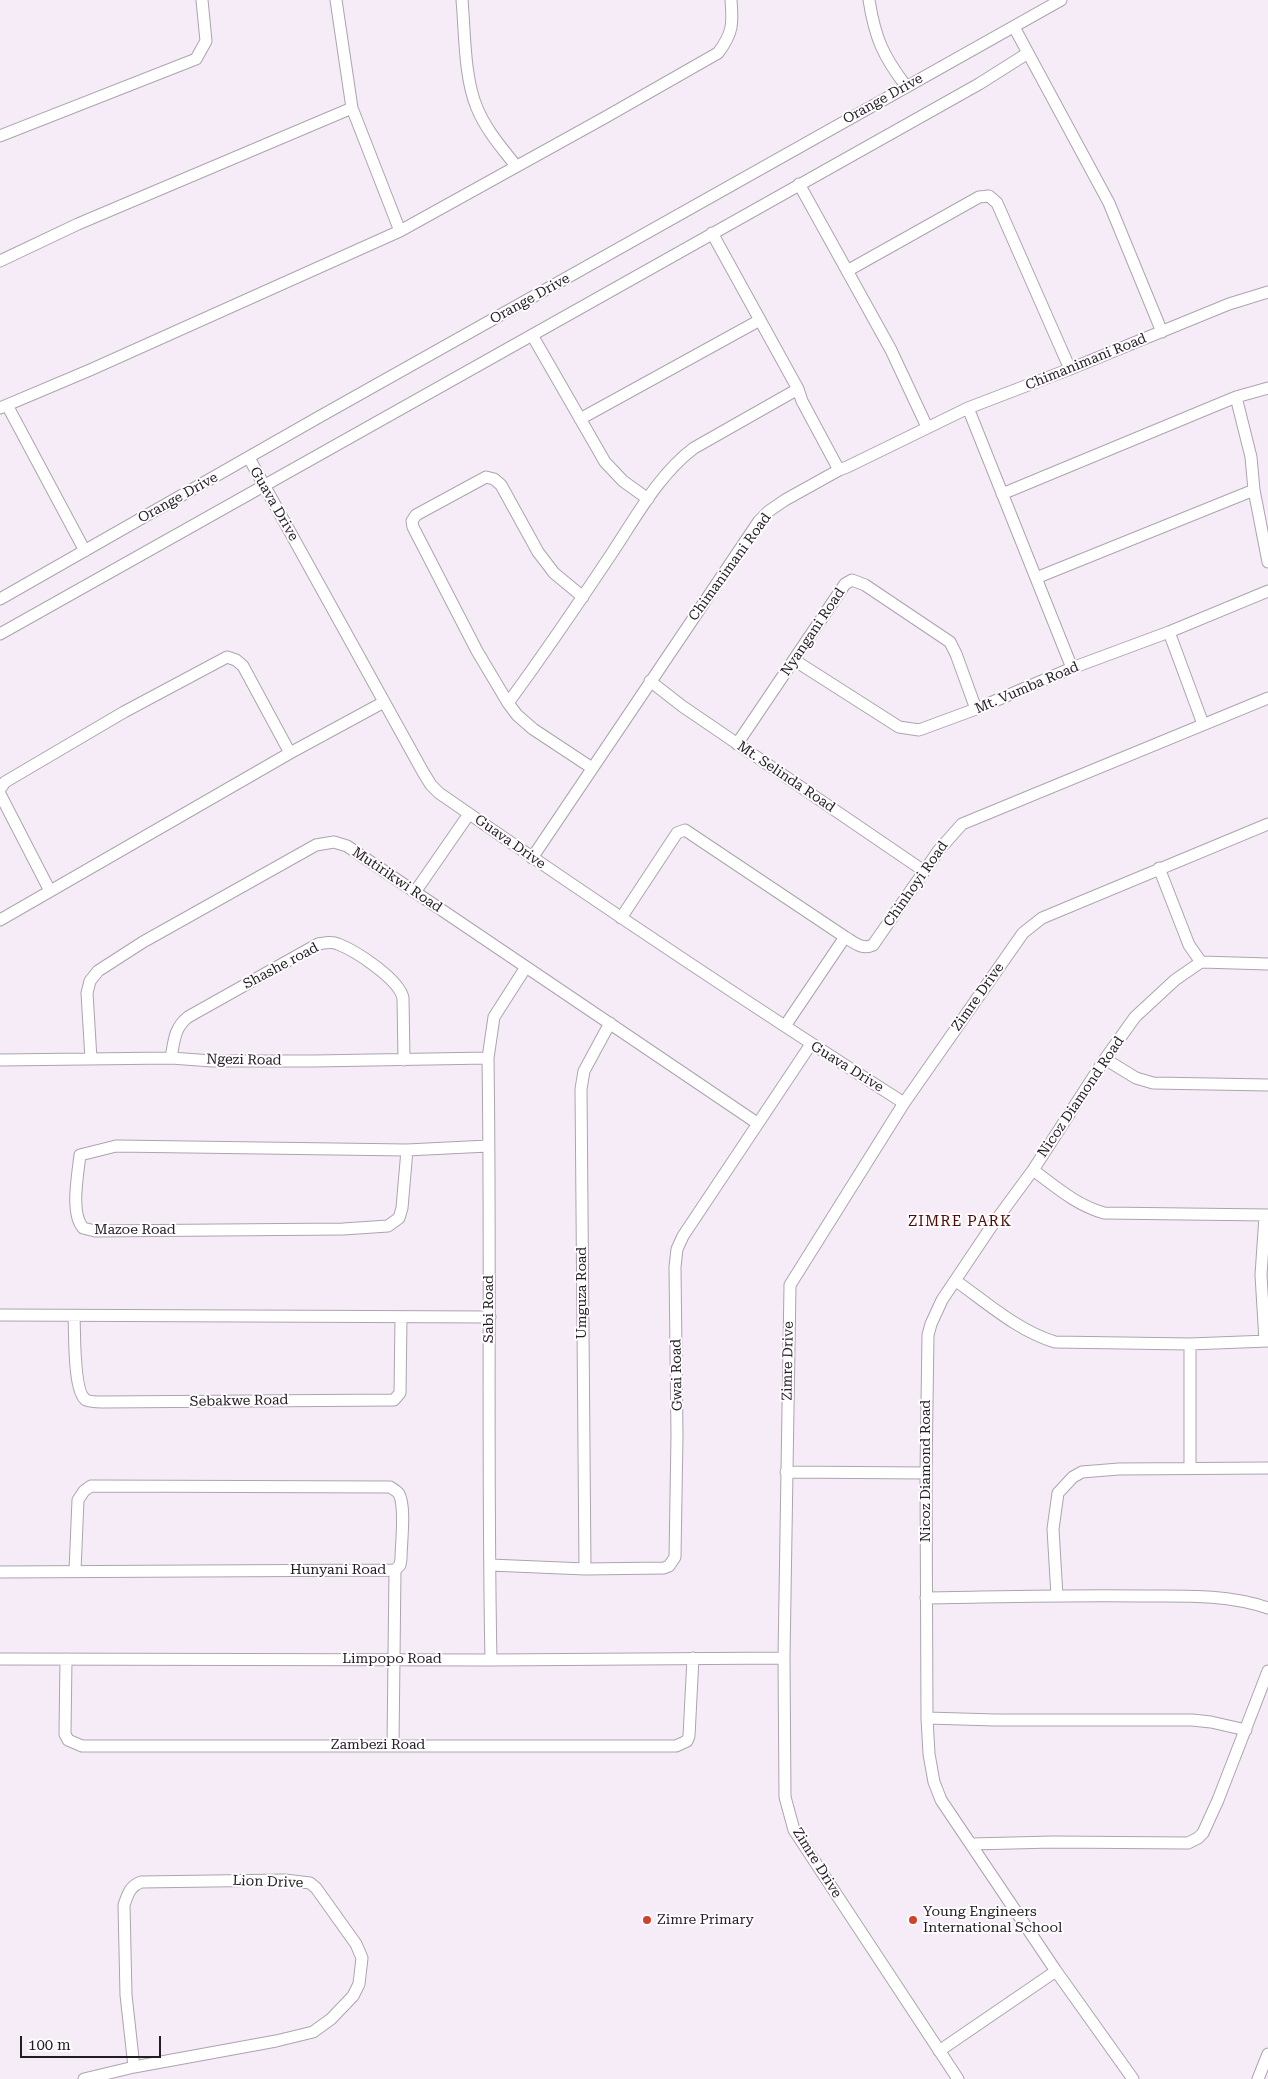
<!DOCTYPE html>
<style>
body{margin:0}
#map{position:relative;width:1268px;height:2079px;overflow:hidden;background:#f5ecf7;font-family:"Roboto Serif",serif}
canvas{display:block}
.scale{position:absolute;left:20px;top:2036px;width:141px;height:22px;box-sizing:border-box;border:2px solid #211e22;border-top:0;padding-left:6px;font-size:15px;line-height:18px;white-space:nowrap;color:#211e22;-webkit-text-stroke:4px #fefcfe;paint-order:stroke}
</style>
<div id="map">
<canvas width="1268" height="2079"></canvas>
<div class="scale">100 m</div>
</div>
<script>
const c = document.querySelector('canvas').getContext('2d');
c.lineJoin = 'round';
function strokePath(path, color, width, dash) {
  c.strokeStyle = color;
  c.lineWidth = width;
  c.lineCap = dash ? 'butt' : 'round';
  c.setLineDash(dash || []);
  c.stroke(path);
}
function write(font, color, halo, rows, align = 'center') {
  c.font = font + ' "Roboto Serif",serif';
  c.lineWidth = 4;
  c.setLineDash([]);
  c.textBaseline = 'middle';
  c.strokeStyle = halo;
  c.fillStyle = color;
  for (const [text, x, y, turn = 0] of rows) {
    c.save();
    c.translate(x, y);
    c.rotate((+turn || 0) * Math.PI / 180);
    c.textAlign = isNaN(turn) ? turn : align;
    if (halo) c.strokeText(text, 0, 0);
    c.fillText(text, 0, 0);
    c.restore();
  }
}
const minor = new Path2D(`
 M 336,0 L 352,108 L 400,231
 M 462,0 C 465,33 464,77 477,108 C 486,130 502,148 516,166
 M 869,0 C 875,38 883,56 906,86
 M 1028,53 L 1109,203 L 1162,332
 M 0,136 L 196,59 L 206,41 L 202,0
 M 799,184 L 891,350 L 927,427
 M 712,233 L 798,389 L 802,401 L 839,470
 M 0,261 L 78,224 L 352,108
 M 847,271 L 979,197 L 989,196 L 997,203 L 1070,369
 M 532,335 L 605,462 L 623,481 L 648,499
 M 1236,397 L 1251,457 L 1254,490 L 1268,562
 M 7,405 L 85,551
 M 0,408 L 90,370 L 400,231 L 604,118 L 718,53 C 733,33 733,24 731,0
 M 968,408 L 1072,668
 M 580,419 L 760,320
 M 249,458 L 423,772 L 431,785 L 439,793 C 592,899 747,1003 904,1103
 M 1002,494 L 1236,397 L 1268,388
 M 1036,578 L 1254,490
 M 583,597 L 554,573 L 538,552 L 501,485 L 494,479 L 486,477 L 416,515 L 412,521 L 413,527 L 477,651 L 508,703 L 517,715 L 533,729 L 592,768
 M 0,599 L 319,417 L 1061,0
 M 1169,632 L 1203,724
 M 0,634 L 979,84 L 1028,53 L 1014,27
 M 794,660 L 899,727 L 919,730 L 976,709 L 1072,668 L 1169,632 L 1268,591
 M 650,681 L 682,706 L 924,871
 M 508,703 C 544,654 578,604 612,553 C 636,517 659,474 694,448 L 798,389
 M 737,744 L 845,584 L 852,580 L 865,585 L 950,642 L 956,654 L 976,709
 M 0,789 L 5,782 L 124,712 L 227,657 L 236,660 L 243,666 L 290,753
 M 0,794 L 50,891
 M 532,858 L 759,521 L 769,511 L 785,500 L 839,470 L 847,467 L 968,408 L 1070,369 L 1229,304 L 1268,292
 M 1159,868 L 1189,945 L 1201,962
 M 415,892 L 469,814
 M 621,918 L 677,833 L 685,830 L 845,937 C 855,943 862,950 873,945 L 939,850 L 962,824 L 1268,698
 M 0,920 L 290,753 L 384,702
 M 785,1026 L 845,937
 M 171,1058 C 174,1042 174,1028 188,1017 L 318,944 C 325,943 331,941 338,944 C 356,951 399,979 403,998 L 404,1060
 M 91,1059 L 87,993 L 90,981 L 98,971 L 143,942 L 316,845 L 334,842 L 347,846 L 757,1123
 M 1105,1059 L 1136,1078 L 1153,1083 L 1268,1085
 M 0,1060 L 171,1058 L 212,1061 L 314,1061 L 488,1058
 M 407,1150 L 402,1208 L 399,1218 L 388,1226 L 343,1229 L 95,1231 L 83,1228 C 70,1213 78,1174 80,1155 L 116,1146 L 407,1150 L 488,1146
 M 1033,1170 C 1056,1187 1076,1205 1104,1213 L 1268,1215
 M 956,1281 C 986,1302 1018,1331 1055,1342 L 1190,1344 L 1268,1341
 M 0,1315 L 490,1317
 M 74,1316 C 75,1332 73,1392 86,1400 C 91,1402 97,1402 102,1402 L 394,1400 L 400,1393 L 401,1318
 M 1265,1341 L 1261,1275 L 1265,1216
 M 1190,1344 L 1190,1468
 M 786,1472 L 926,1473
 M 490,1565 L 585,1569 L 664,1568 L 669,1566 L 675,1557 L 677,1436 L 675,1267 L 677,1249 L 683,1236 L 811,1044
 M 585,1569 L 581,1089 L 584,1071 L 610,1023
 M 0,1572 L 395,1570 L 400,1565 L 401,1559 C 401,1543 406,1507 399,1494 C 397,1491 393,1489 390,1487 L 91,1486 L 84,1491 L 78,1500 L 75,1571
 M 1057,1596 L 1053,1529 L 1058,1493 L 1073,1477 L 1082,1472 L 1119,1469 L 1268,1468
 M 926,1598 C 998,1597 1069,1595 1140,1596 C 1183,1596 1227,1594 1268,1608
 M 0,1659 L 491,1660 L 784,1658
 M 66,1659 L 65,1734 L 68,1740 L 82,1746 L 676,1746 L 687,1741 L 689,1736 L 693,1658
 M 491,1660 C 487,1460 491,1259 488,1058 L 494,1017 L 526,967
 M 927,1718 L 995,1720 L 1192,1720 L 1211,1722 L 1246,1730
 M 393,1745 L 395,1570
 M 971,1844 L 1053,1842 L 1188,1843 L 1198,1838 L 1203,1833 L 1218,1800 L 1268,1671
 M 939,2051 L 1056,1971
 M 84,2079 L 134,2067 L 276,2041 L 313,2032 L 331,2019 L 353,1996 L 359,1984 L 362,1958 L 356,1944 L 316,1888 L 310,1883 L 285,1880 L 141,1882 C 130,1886 128,1894 124,1905 L 126,1995 L 134,2067
 M 958,2079 L 794,1830 L 785,1797 L 784,1658 L 790,1285 L 904,1103 L 1023,933 L 1042,918 L 1268,824
 M 1133,2079 L 1056,1971 L 941,1800 L 934,1782 L 929,1754 L 927,1718 L 926,1473 L 928,1335 L 931,1324 L 942,1300 L 991,1227 L 1033,1170 L 1105,1059 L 1135,1017 L 1175,980 L 1201,962 L 1268,964
 M 1258,2079 L 1268,2054`);
strokePath(minor, '#aca4ae', 13);
strokePath(minor, '#fff', 11);
for (const [x, y, r, color] of [
 [647,1920,5,"#cf432b"],
 [913,1920,5,"#cf432b"]
]) {
  const dot = new Path2D();
  dot.arc(x, y, r, 0, 2 * Math.PI);
  c.fillStyle = color;
  c.fill(dot);
  strokePath(dot, '#fefcfe', 2);
}
write('14px', '#211e22', '#fefcfe', [
 ["Orange Drive",883,99,-29],
 ["Orange Drive",530,299,-29],
 ["Chimanimani Road",1086,362,-22],
 ["Orange Drive",178,498,-29],
 ["Guava Drive",274,504,60],
 ["Chimanimani Road",730,567,-54],
 ["Nyangani Road",813,632,-56],
 ["Mt. Vumba Road",1027,688,-23],
 ["Mt. Selinda Road",786,777,34],
 ["Guava Drive",510,842,35],
 ["Mutirikwi Road",397,880,34],
 ["Chinhoyi Road",916,884,-55],
 ["Shashe road",281,966,-28],
 ["Zimre Drive",978,997,-55],
 ["Ngezi Road",244,1060,1],
 ["Guava Drive",847,1067,32],
 ["Nicoz Diamond Road",1081,1097,-56],
 ["Mazoe Road",135,1230],
 ["Umguza Road",582,1293,-90],
 ["Sabi Road",489,1309,-90],
 ["Zimre Drive",788,1361,-89],
 ["Gwai Road",677,1375,-91],
 ["Sebakwe Road",239,1401,-1],
 ["Nicoz Diamond Road",926,1471,-90],
 ["Hunyani Road",338,1570],
 ["Limpopo Road",392,1659],
 ["Zambezi Road",378,1745],
 ["Zimre Drive",817,1863,58],
 ["Lion Drive",268,1882,2]
]);
write('14px', '#211e22', '#fefcfe', [
 ["Young Engineers",923,1912],
 ["International School",923,1928],
 ["Zimre Primary",657,1920]
], 'left');
c.letterSpacing = '1px';
write('15px', '#500d03', '#fefcfe', [
 ["ZIMRE PARK",960,1222]
]);
c.letterSpacing = '0px';
</script>
